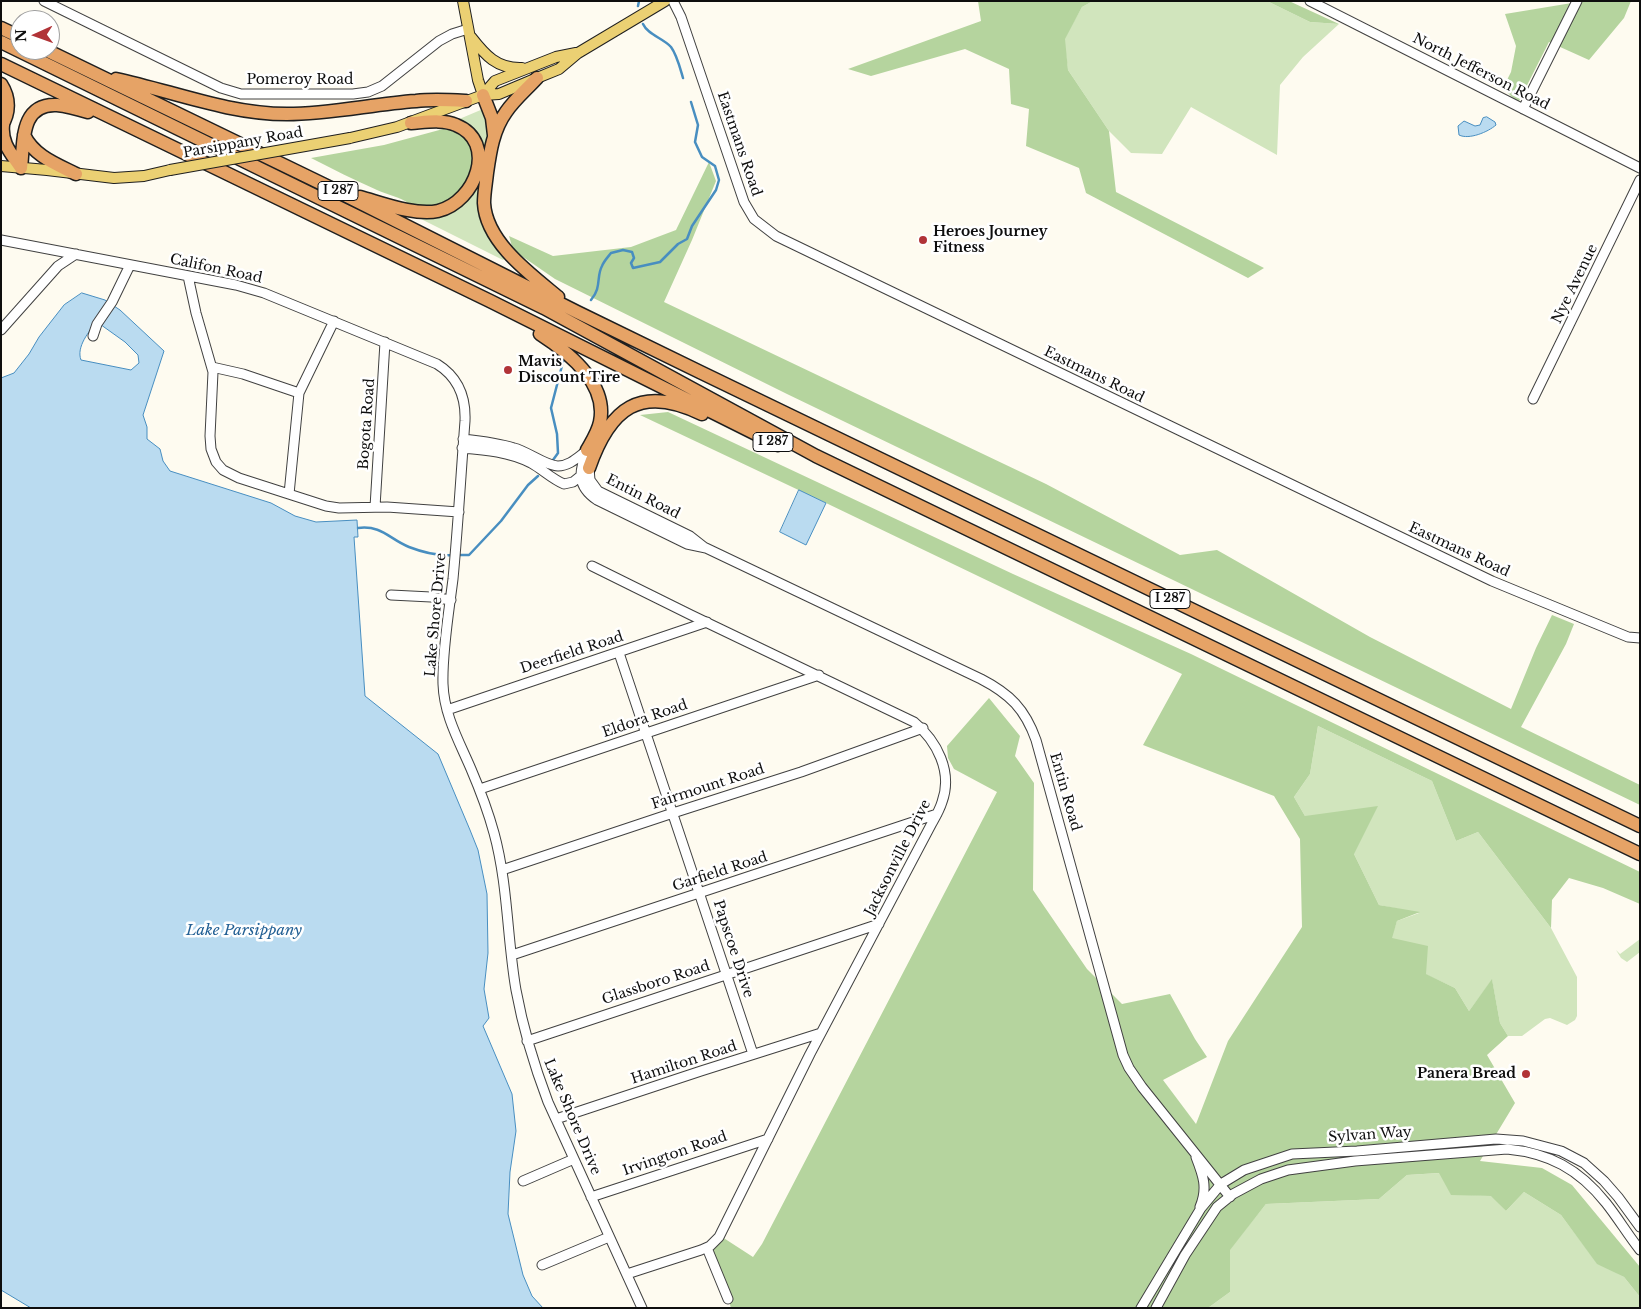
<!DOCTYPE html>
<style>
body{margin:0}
#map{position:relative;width:1641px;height:1309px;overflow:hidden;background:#fefbf0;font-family:"Libre Baskerville",serif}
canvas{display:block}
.frame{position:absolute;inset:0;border:2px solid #0e0e0e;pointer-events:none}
.north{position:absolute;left:10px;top:10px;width:50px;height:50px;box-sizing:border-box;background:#fff;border:1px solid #9f9f9f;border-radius:50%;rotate:268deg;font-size:14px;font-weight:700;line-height:20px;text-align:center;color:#0e0e0e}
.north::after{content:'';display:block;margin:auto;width:18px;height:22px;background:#b13337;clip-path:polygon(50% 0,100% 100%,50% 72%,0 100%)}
</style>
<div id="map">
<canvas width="1641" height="1309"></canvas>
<div class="frame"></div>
<div class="north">N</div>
</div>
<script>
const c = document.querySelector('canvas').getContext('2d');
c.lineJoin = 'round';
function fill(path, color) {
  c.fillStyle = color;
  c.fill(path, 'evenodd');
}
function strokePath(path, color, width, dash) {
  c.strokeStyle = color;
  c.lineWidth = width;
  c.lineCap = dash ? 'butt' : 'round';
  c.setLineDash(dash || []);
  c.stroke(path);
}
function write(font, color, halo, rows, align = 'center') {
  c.font = font + ' "Libre Baskerville",serif';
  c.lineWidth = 5;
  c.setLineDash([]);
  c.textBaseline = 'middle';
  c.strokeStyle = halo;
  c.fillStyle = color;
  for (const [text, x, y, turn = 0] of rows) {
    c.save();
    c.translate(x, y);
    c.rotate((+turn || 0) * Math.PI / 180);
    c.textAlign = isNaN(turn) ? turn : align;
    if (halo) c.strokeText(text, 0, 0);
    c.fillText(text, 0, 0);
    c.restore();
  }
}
fill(new Path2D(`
 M 1093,1 L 1267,1 L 1310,22 L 1339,24 L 1303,57 L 1280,85 L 1277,155 L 1191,107 L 1162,154 L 1131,153 L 1109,131 L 1068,70 L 1064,39 L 1082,7 Z
 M 483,109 L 489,128 L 480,193 L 506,258 L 503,260 L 417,217 L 481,164 L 457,120 Z
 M 1318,726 L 1432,781 L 1456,841 L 1478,832 L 1551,928 L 1577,977 L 1577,1016 L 1575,1020 L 1567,1025 L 1550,1018 L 1545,1019 L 1522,1036 L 1508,1036 L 1500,1023 L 1492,980 L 1469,1011 L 1455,988 L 1425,974 L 1391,938 L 1397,921 L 1419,913 L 1379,905 L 1354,854 L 1305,816 L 1294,797 L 1310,774 Z
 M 1640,939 L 1640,952 L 1627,962 L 1621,958 L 1616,950 L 1620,954 Z
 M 1440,1173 L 1451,1194 L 1492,1196 L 1506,1211 L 1524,1192 L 1561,1215 L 1597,1263 L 1624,1277 L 1640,1297 L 1640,1308 L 1208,1308 L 1230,1292 L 1229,1250 L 1266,1204 L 1379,1199 L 1407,1175 Z`), '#d1e5bd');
fill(new Path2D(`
 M 978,1 L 1093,1 L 1082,7 L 1065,39 L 1068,70 L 1109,131 L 1116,192 L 1264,268 L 1248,278 L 1086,193 L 1079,168 L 1026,146 L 1029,109 L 1011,104 L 1009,69 L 965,49 L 871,76 L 848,69 L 981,21 Z
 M 1267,1 L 1289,1 L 1339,24 L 1310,22 Z
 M 1584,1 L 1631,1 L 1624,18 L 1589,60 L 1549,42 L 1518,103 L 1503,88 L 1511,72 L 1516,46 L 1505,14 Z
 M 443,129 C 494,131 471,211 423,207 C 419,206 414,207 411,206 C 409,205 407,202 405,201 C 396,196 386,194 377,190 C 354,180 333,169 311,158 L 384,145 Z
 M 709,162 L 716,181 L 692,240 L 664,302 L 1046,484 L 1180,555 L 1217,550 L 1370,637 L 1511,709 L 1536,648 L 1552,615 L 1574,624 L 1566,644 L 1521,727 L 1640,785 L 1640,805 L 787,394 L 555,279 L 513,250 L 509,236 L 553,256 L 631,247 L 676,230 Z
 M 668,412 L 1013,574 L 1191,654 L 1640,872 L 1640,904 L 1603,888 L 1569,878 L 1552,900 L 1551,928 L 1478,832 L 1456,841 L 1432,781 L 1318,726 L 1310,774 L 1294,797 L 1305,816 L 1378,806 L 1354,854 L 1379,905 L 1420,912 L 1397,921 L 1392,938 L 1428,946 L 1426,974 L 1455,988 L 1469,1011 L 1492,979 L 1500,1023 L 1508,1036 L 1487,1055 L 1515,1103 L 1480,1161 L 1542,1168 L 1572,1185 L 1640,1267 L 1640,1297 L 1624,1277 L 1597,1264 L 1561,1215 L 1524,1192 L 1506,1211 L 1491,1196 L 1451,1195 L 1439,1173 L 1407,1175 L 1379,1199 L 1266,1204 L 1230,1250 L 1230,1292 L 1208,1308 L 731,1308 L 712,1246 L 719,1235 L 753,1257 L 762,1244 L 997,792 L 954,769 L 948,758 L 947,746 L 989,698 L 1020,736 L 1015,756 L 1034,783 L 1033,890 L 1087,969 L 1122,1004 L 1170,994 L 1195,1039 L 1207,1057 L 1163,1080 L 1196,1124 L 1228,1041 L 1302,927 L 1300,839 L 1274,796 L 1143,745 L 1182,674 L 826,503 L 640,415 Z`), '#b5d49e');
const water = new Path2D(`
 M 1487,117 L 1495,122 L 1496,125 C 1488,132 1469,140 1459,135 L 1458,126 L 1464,121 L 1475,126 L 1480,125 L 1483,118 Z
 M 82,293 L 105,300 L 120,310 L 164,351 L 143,415 L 147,427 L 147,439 L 160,449 L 163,461 L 170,471 L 271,503 L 295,516 L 316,522 L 357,520 L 358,537 L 354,537 L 365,696 L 438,754 L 470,830 L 478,850 L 487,894 L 488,953 L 484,989 L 489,1018 L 483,1026 L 512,1094 L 516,1131 L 510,1172 L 508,1214 L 523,1275 L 532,1296 L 543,1308 L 31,1308 L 1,1290 L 1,378 L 14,373 L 29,354 L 39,337 L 64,305 ZM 97,322 L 125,342 L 138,355 L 139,363 L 131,370 L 81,360 C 76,347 89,331 97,322 Z
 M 799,490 L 826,503 L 806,545 L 780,532 Z`);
fill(water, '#badbf0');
strokePath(water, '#488ec0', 1);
strokePath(new Path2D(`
 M 638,6 L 639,1
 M 643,24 C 648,35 663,38 671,47 C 677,55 680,68 683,78
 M 591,300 C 602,287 596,277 602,266 C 604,261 608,257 611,253 L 623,250 L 632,252 L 634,258 L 631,263 L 633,268 L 660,262 L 678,244 L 687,239 L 692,226 L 716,190 L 719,180 L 715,166 L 702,157 L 695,142 L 698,125 L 691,102
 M 553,460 L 558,453 L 557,434 L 551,408 L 564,358
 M 358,528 C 382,525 389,539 409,547 C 422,552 439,556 452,555
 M 458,555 L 469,555 L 501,521 L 528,485 L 538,476`), '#488ec0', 2.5);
const minor = new Path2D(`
 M 44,1 L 221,88 L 241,94 L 353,94 L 368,92 L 382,86 L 439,41 L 452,34 L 468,29
 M 673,1 L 681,17 L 744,202 L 754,219 L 776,236 L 1492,581 L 1628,637 L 1640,638
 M 1310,1 L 1640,168
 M 1523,109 L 1577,1
 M 1,240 L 236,285 L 264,293 L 437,364 C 458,377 466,397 465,421 C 461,473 458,526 453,579 C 449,611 442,652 443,684 C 444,715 459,741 471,769 C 480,790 488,811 494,833 C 508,884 507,938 516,990 C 523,1028 534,1065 548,1102 L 642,1308
 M 188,276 L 196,313 L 213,372 L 210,436 L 211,449 L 216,462 L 223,470 L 239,478 L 326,506 L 339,508 L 387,507 L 459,512
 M 1,330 L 58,266 L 76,254
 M 93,336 L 97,324 L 112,302 L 130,265
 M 212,367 L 243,374 L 299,393
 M 1533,399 L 1640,180
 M 463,439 C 481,441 498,443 514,448 C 527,451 546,466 558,466 C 569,466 577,458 585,452
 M 462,448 C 486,450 509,452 531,463 C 542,469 552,479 564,484 L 573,482 L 583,474
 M 587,450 C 579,471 576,486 597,500 L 687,544 L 706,548 L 981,679 C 1010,694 1025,709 1036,740 L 1123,1055 L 1129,1068 L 1142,1087 L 1230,1197
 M 589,468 L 590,480 L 598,491 L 690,536 L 704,547
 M 289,494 L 299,393 L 334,321
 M 375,507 L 385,342
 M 592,566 L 691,615 L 914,722 C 937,741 953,772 942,802 C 940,809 936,816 932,823 L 810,1054 L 719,1237 L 710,1246 L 701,1250 L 627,1274
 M 391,595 L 431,597 L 451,600
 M 619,653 L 753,1054
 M 447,710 L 707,622
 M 480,789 L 819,675
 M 502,870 L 673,813 L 801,772 L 923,728
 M 512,955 L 937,814
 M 527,1041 L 879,924
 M 556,1119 L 701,1071 L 821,1033
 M 1196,1157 C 1203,1175 1208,1188 1200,1207
 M 523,1181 L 574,1159
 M 591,1197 L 768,1139
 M 707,1248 L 728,1299
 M 542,1265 L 609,1237
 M 1141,1308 L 1201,1208 L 1221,1184 L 1244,1170 L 1292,1154 L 1357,1151 L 1496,1139 L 1523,1141 L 1561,1151 L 1584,1163 L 1604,1181 L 1618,1197 L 1640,1227
 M 1156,1308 L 1185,1255 L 1217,1207 L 1233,1194 L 1261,1179 L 1288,1170 L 1355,1161 L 1507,1149 C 1549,1153 1579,1169 1606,1203 C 1618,1218 1628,1235 1640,1250`);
const major = new Path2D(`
 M 463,1 L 478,80 L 483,95
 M 471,37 C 485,55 497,69 522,68
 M 483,95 L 495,81 L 556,57 L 576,53
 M 350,138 L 397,127 L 483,95 L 499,94 L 537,78 L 559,69 L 578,53 L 665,1
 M 1,166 L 47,170 L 114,178 L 144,176 L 170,170`);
const highway = new Path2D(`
 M 1,28 L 20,37
 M 1,42 L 544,308 L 816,456 L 1640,854
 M 46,50 L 337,191 L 577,312 L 700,372 L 1640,826
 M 1,64 L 490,301 L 778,445
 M 537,78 C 527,89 515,99 506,112 C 493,130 490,152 487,173 C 486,183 484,193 484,203 C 486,242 530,274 558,297
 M 116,79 C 172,91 228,114 287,114 C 330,114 373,104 416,101 C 433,99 449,100 466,101
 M 1,84 C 10,98 10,113 1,127
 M 483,95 L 492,118 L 494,135
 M 3,125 C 1,143 11,153 21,168
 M 24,135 C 34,156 56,164 76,174
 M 21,168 C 24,142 20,103 57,105 C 67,106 78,109 88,112
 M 360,197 C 382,203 415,216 438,211 C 476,202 498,142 456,125 C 443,119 426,122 411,123
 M 540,334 C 568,352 608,384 600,422 C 598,432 592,441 587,450
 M 589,468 C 610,408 640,384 702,414`);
strokePath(minor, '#414141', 11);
strokePath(major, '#1f1f1f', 12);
strokePath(highway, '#1f1f1f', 15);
strokePath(minor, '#fff', 9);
strokePath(major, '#ebd073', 10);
strokePath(highway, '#e6a366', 12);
const majorBridge = new Path2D(`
 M 170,170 L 350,138`);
strokePath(majorBridge, '#1f1f1f', 12, []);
strokePath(majorBridge, '#ebd073', 10);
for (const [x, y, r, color] of [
 [923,240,5,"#b13337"],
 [508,370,5,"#b13337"],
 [1526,1074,5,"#b13337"]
]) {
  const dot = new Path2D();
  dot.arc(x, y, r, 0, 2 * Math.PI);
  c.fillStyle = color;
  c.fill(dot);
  strokePath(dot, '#fff', 2);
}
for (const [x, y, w] of [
 [338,191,40],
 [773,442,40],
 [1170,599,40]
]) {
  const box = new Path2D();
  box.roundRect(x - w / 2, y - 9.5, w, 19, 4);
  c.fillStyle = '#fff';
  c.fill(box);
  strokePath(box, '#0e0e0e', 1);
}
write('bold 12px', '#0e0e0e', null, [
 ["I 287",338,191],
 ["I 287",773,442],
 ["I 287",1170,599]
]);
write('14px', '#0e0e0e', '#fff', [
 ["North Jefferson Road",1481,72,27],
 ["Pomeroy Road",300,80],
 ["Parsippany Road",243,143,-10],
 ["Eastmans Road",739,144,71],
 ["Califon Road",216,269,12],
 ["Nye Avenue",1575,284,-64],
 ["Eastmans Road",1094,375,26],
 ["Bogota Road",367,424,-86],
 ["Entin Road",643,497,27],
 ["Eastmans Road",1459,550,25],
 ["Lake Shore Drive",436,615,-85],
 ["Deerfield Road",572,653,-18],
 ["Eldora Road",645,719,-19],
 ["Fairmount Road",708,787,-18],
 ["Entin Road",1065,792,74],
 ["Jacksonville Drive",898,858,-63],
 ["Garfield Road",720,872,-18],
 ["Papscoe Drive",733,949,72],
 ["Glassboro Road",656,983,-18],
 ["Hamilton Road",684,1063,-18],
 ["Lake Shore Drive",572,1117,67],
 ["Sylvan Way",1370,1135,-4],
 ["Irvington Road",675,1154,-19]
]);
write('bold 14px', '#0e0e0e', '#fff', [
 ["Heroes Journey",933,232],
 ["Fitness",933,248],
 ["Mavis",518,362],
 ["Discount Tire",518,378],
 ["Panera Bread",1516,1074,"right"]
], 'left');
write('italic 15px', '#236094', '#fff', [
 ["Lake Parsippany",244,931]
]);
</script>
